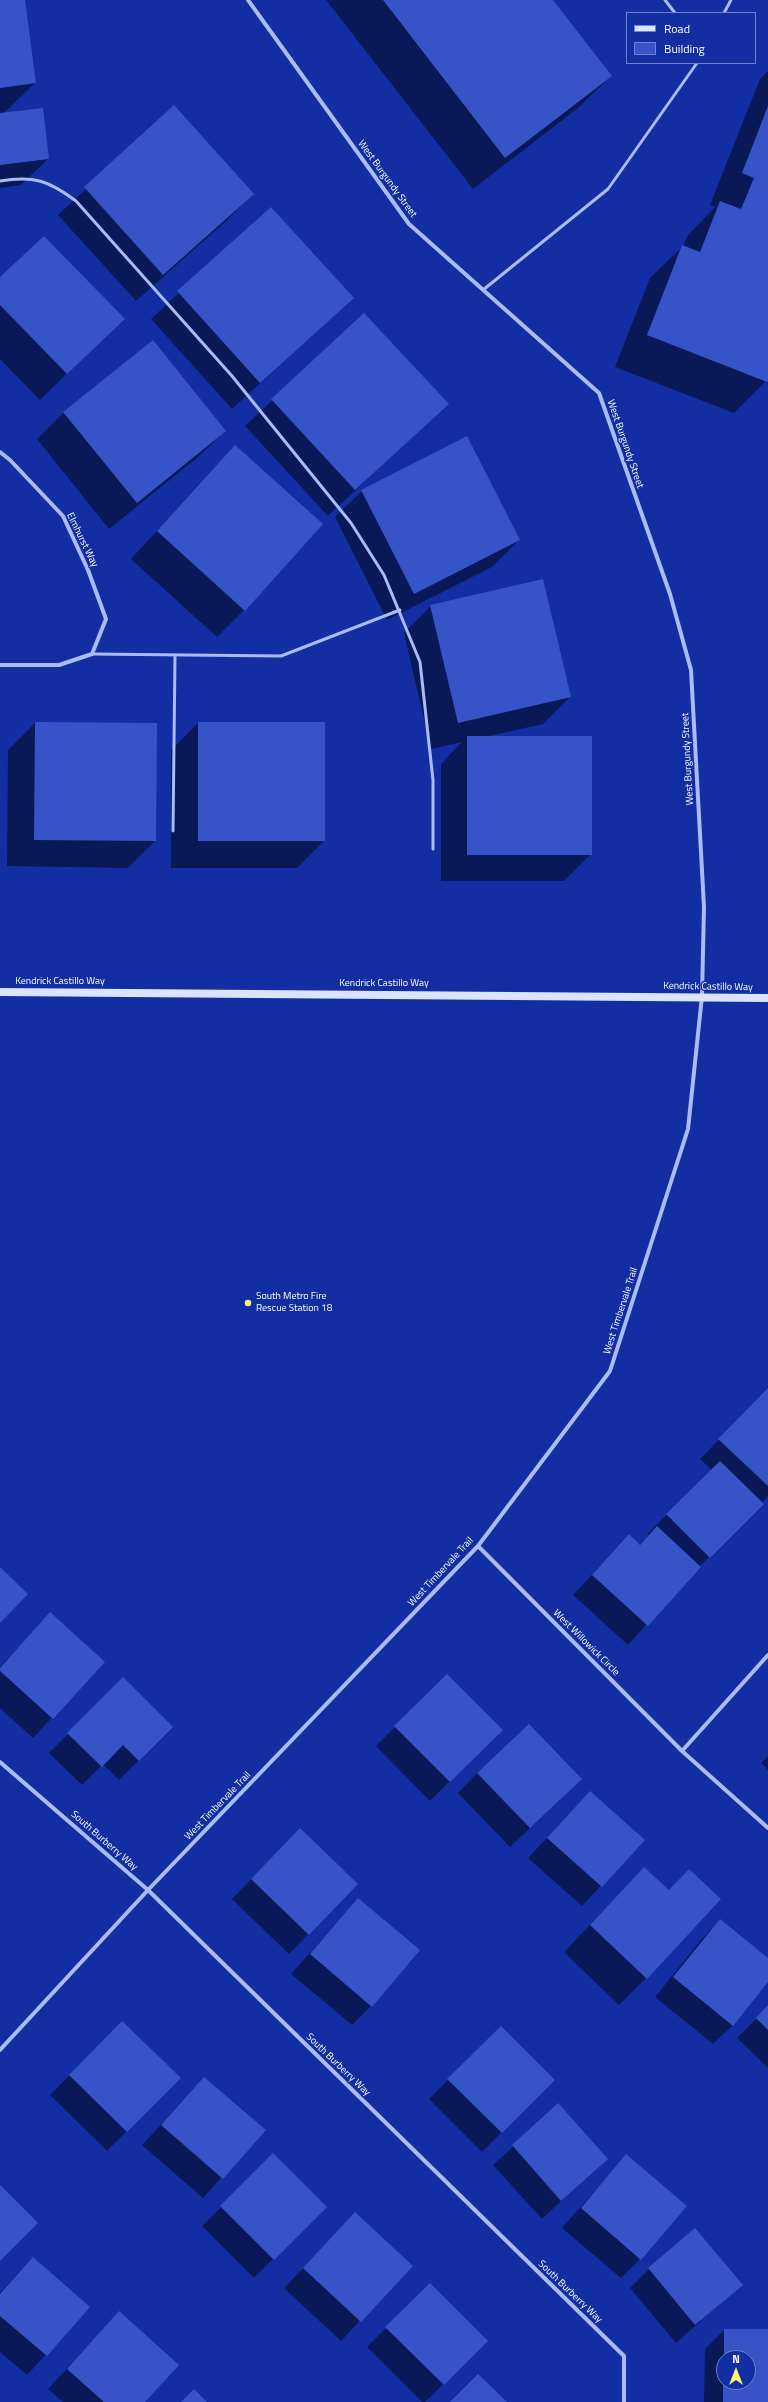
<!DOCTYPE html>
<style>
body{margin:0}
#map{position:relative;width:768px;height:2402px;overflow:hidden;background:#122ea2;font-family:"Titillium Web",sans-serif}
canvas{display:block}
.legend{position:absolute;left:626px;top:12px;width:130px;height:52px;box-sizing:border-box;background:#122ea2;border:1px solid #7182c7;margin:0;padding:5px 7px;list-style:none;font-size:12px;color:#fff}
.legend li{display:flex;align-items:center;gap:8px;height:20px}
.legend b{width:20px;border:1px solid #7182c7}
.north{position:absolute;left:716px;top:2350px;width:40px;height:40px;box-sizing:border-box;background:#122ea2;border:1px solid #7182c7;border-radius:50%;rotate:0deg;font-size:11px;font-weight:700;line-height:16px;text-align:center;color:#fff}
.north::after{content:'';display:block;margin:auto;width:14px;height:18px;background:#fff870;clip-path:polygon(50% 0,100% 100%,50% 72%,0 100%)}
</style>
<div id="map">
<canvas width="768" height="2402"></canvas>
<ul class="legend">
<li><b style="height:5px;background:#dce3fe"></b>Road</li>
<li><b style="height:11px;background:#3654c7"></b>Building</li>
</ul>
<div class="north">N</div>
</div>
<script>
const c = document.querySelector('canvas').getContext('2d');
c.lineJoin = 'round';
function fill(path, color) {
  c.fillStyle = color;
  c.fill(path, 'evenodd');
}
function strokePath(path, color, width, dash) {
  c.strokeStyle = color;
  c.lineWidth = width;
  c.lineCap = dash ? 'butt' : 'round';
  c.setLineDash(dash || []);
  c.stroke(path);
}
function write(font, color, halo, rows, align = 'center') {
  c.font = font + ' "Titillium Web",sans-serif';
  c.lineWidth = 3;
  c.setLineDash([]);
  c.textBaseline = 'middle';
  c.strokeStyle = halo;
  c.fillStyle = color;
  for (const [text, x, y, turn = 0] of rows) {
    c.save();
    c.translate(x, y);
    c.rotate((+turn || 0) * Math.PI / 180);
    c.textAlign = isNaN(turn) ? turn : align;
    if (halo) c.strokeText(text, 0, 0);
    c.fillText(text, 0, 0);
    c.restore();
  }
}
fill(new Path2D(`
 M 0,0 L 24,0 L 35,83 L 4,113 L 48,159 L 21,185 L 0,188 Z
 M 326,0 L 552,0 L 611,76 L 578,108 L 473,189 Z
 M 768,71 L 768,377 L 766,381 L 734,413 L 615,367 L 650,278 L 683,246 L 688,235 L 715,207 L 710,205 L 760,79 Z
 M 174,107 L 253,194 L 226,221 L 136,301 L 58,215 Z
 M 270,208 L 352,298 L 232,409 L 151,319 Z
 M 0,279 L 96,345 L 40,400 L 0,359 Z
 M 364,314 L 447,404 L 328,516 L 245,426 Z
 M 152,342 L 225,431 L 198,457 L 109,529 L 37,439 L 63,413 Z
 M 235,446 L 244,610 L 217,637 L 131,559 Z
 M 362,491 L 519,540 L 492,567 L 387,620 L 335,517 Z
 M 431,606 L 570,697 L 543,724 L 489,736 L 591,854 L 564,881 L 441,881 L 441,764 L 462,742 L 431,749 L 404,633 Z
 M 35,723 L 155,841 L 128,868 L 7,866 L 8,750 Z
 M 198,723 L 324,841 L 297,868 L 171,868 L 171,750 Z
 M 768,1389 L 768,1496 L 761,1503 L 762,1504 L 699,1567 L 628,1645 L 573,1595 L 629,1535 L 639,1545 L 649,1536 L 647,1534 L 712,1470 L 700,1459 Z
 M 50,1614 L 103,1662 L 33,1738 L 0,1708 L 0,1667 Z
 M 447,1675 L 501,1730 L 430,1801 L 376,1746 Z
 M 123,1679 L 172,1727 L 119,1780 L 103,1764 L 82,1785 L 49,1753 Z
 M 768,1756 L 768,1770 L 761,1763 Z
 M 477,1773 L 561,1799 L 510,1847 L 458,1793 Z
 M 590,1792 L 643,1841 L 582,1906 L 528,1858 Z
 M 280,1849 L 356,1884 L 289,1954 L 232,1899 Z
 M 644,1868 L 646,1978 L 619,2005 L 564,1952 Z
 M 358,1900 L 371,2006 L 352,2025 L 291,1974 Z
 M 720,1920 L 768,1959 L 768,1981 L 733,2025 L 713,2044 L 655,1997 L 701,1940 Z
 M 768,2007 L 768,2068 L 737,2038 Z
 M 122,2022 L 180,2078 L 107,2151 L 50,2095 Z
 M 501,2027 L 554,2080 L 482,2152 L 429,2099 Z
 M 204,2078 L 264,2130 L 203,2198 L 142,2145 Z
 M 558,2105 L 607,2159 L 542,2219 L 493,2165 Z
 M 273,2155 L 325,2207 L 254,2278 L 202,2226 Z
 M 626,2156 L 640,2259 L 621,2278 L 562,2228 Z
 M 355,2214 L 411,2266 L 341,2341 L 284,2288 Z
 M 33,2258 L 89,2308 L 27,2375 L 0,2352 L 0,2293 Z
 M 649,2269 L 741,2285 L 676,2343 L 630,2288 Z
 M 430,2284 L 487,2341 L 425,2402 L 422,2402 L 367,2347 Z
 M 119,2313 L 144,2402 L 63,2402 L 48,2389 Z
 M 724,2330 L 768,2330 L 768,2402 L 704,2402 L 705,2349 ZM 724,2358 L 748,2358 L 748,2382 L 724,2382 Z`), '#0007');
fill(new Path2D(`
 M 0,0 L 25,0 L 36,83 L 0,88 Z
 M 383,0 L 553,0 L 612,76 L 505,158 Z
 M 174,105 L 254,194 L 163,275 L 84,187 Z
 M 768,106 L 768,380 L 767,382 L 647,335 L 682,245 L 700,252 L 720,201 L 741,209 L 754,178 L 742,173 Z
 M 43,108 L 49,159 L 0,165 L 0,113 Z
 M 271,207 L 354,298 L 260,383 L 177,291 Z
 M 44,236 L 125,319 L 67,374 L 0,305 L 0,277 Z
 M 364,313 L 449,404 L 355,490 L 271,399 Z
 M 153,340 L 226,431 L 137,503 L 63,412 Z
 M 467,436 L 520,540 L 414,594 L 361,490 Z
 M 235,445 L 323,524 L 245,611 L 157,531 Z
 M 543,579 L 571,697 L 458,723 L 430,605 Z
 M 35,722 L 157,723 L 156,841 L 34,840 Z
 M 198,722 L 325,722 L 325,841 L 198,841 Z
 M 467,736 L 592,736 L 592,855 L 467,855 Z
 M 768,1388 L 768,1486 L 718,1439 Z
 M 720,1461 L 764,1504 L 710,1558 L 666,1514 Z
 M 657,1526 L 701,1567 L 648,1626 L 592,1575 L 629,1534 L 640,1545 Z
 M 0,1567 L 28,1594 L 0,1623 Z
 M 50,1612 L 105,1662 L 53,1719 L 0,1671 L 0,1668 Z
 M 447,1674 L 503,1730 L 450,1782 L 394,1726 Z
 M 123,1677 L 173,1727 L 139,1761 L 123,1745 L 102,1767 L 67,1733 Z
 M 529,1724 L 582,1779 L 530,1828 L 477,1773 Z
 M 590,1791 L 645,1840 L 602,1887 L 547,1838 Z
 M 300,1828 L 358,1884 L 309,1935 L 251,1879 Z
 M 644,1867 L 669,1890 L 689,1869 L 721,1899 L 647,1979 L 590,1925 Z
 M 358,1898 L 420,1950 L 372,2007 L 310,1954 Z
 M 720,1919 L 768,1958 L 768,1982 L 733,2026 L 673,1977 Z
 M 768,2005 L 768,2030 L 756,2018 Z
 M 122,2021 L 181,2078 L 127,2132 L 69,2075 Z
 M 501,2026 L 555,2080 L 502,2133 L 447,2079 Z
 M 204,2077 L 266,2130 L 223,2179 L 161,2125 Z
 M 558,2103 L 608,2159 L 561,2201 L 512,2145 Z
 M 273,2153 L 327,2207 L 274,2260 L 220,2206 Z
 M 626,2154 L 687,2206 L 641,2260 L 581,2208 Z
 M 0,2185 L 38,2223 L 0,2261 Z
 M 355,2212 L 413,2266 L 361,2322 L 303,2268 Z
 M 695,2228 L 743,2285 L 695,2325 L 648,2268 Z
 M 33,2257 L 90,2307 L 47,2356 L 0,2316 L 0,2294 Z
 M 430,2283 L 488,2341 L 444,2385 L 385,2327 Z
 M 119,2311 L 179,2365 L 145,2402 L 104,2402 L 67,2369 Z
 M 724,2329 L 768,2329 L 768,2402 L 723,2402 L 723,2382 L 748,2382 L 748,2358 L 724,2358 Z
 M 478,2374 L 507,2402 L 450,2402 Z
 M 194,2389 L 207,2402 L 181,2402 Z`), '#3654c7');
strokePath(new Path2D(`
 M 665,0 L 675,13
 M 724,13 L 731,0
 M 0,181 C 34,175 49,181 76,201 L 232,376 L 351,523 L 384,575 L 420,662 L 433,780 L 433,849
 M 483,290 L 608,189 L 697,63
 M 92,654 L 281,656 L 400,610
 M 173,831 L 175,656`), '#abbbf5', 3);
strokePath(new Path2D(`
 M 0,452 L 10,460 L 63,516 L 88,570 L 106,619 L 92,654 L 59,665 L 0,665
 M 478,1546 L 682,1751
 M 768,1655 L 682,1751 L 768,1828
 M 0,1762 L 148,1890 L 624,2356 L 624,2402
 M 0,2050 L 148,1890 L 478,1546 L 610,1371 L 688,1129 L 702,996 L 704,907 L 691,670 L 670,594 L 599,393 L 409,224 L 248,0`), '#abbbf5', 4);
strokePath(new Path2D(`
 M 0,992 L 768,998`), '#dce3fe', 8);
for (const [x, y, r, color] of [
 [248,1303,4,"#fff870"]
]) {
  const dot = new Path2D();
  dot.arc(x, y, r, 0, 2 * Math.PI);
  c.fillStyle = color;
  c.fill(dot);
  strokePath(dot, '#122ea2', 1.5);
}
write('10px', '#fff', '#122ea2', [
 ["West Burgundy Street",387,179,54],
 ["West Burgundy Street",625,444,71],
 ["Elmhurst Way",82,540,64],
 ["West Burgundy Street",688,759,-93],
 ["Kendrick Castillo Way",60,982],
 ["Kendrick Castillo Way",384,984],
 ["Kendrick Castillo Way",708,987,1],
 ["West Timbervale Trail",621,1311,-72],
 ["West Timbervale Trail",441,1572,-47],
 ["West Willowick Circle",586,1643,45],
 ["West Timbervale Trail",218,1806,-46],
 ["South Burberry Way",104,1841,41],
 ["South Burberry Way",338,2065,44],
 ["South Burberry Way",570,2292,44]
]);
write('10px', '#fff', '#122ea2', [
 ["South Metro Fire",256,1297],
 ["Rescue Station 18",256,1309]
], 'left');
</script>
